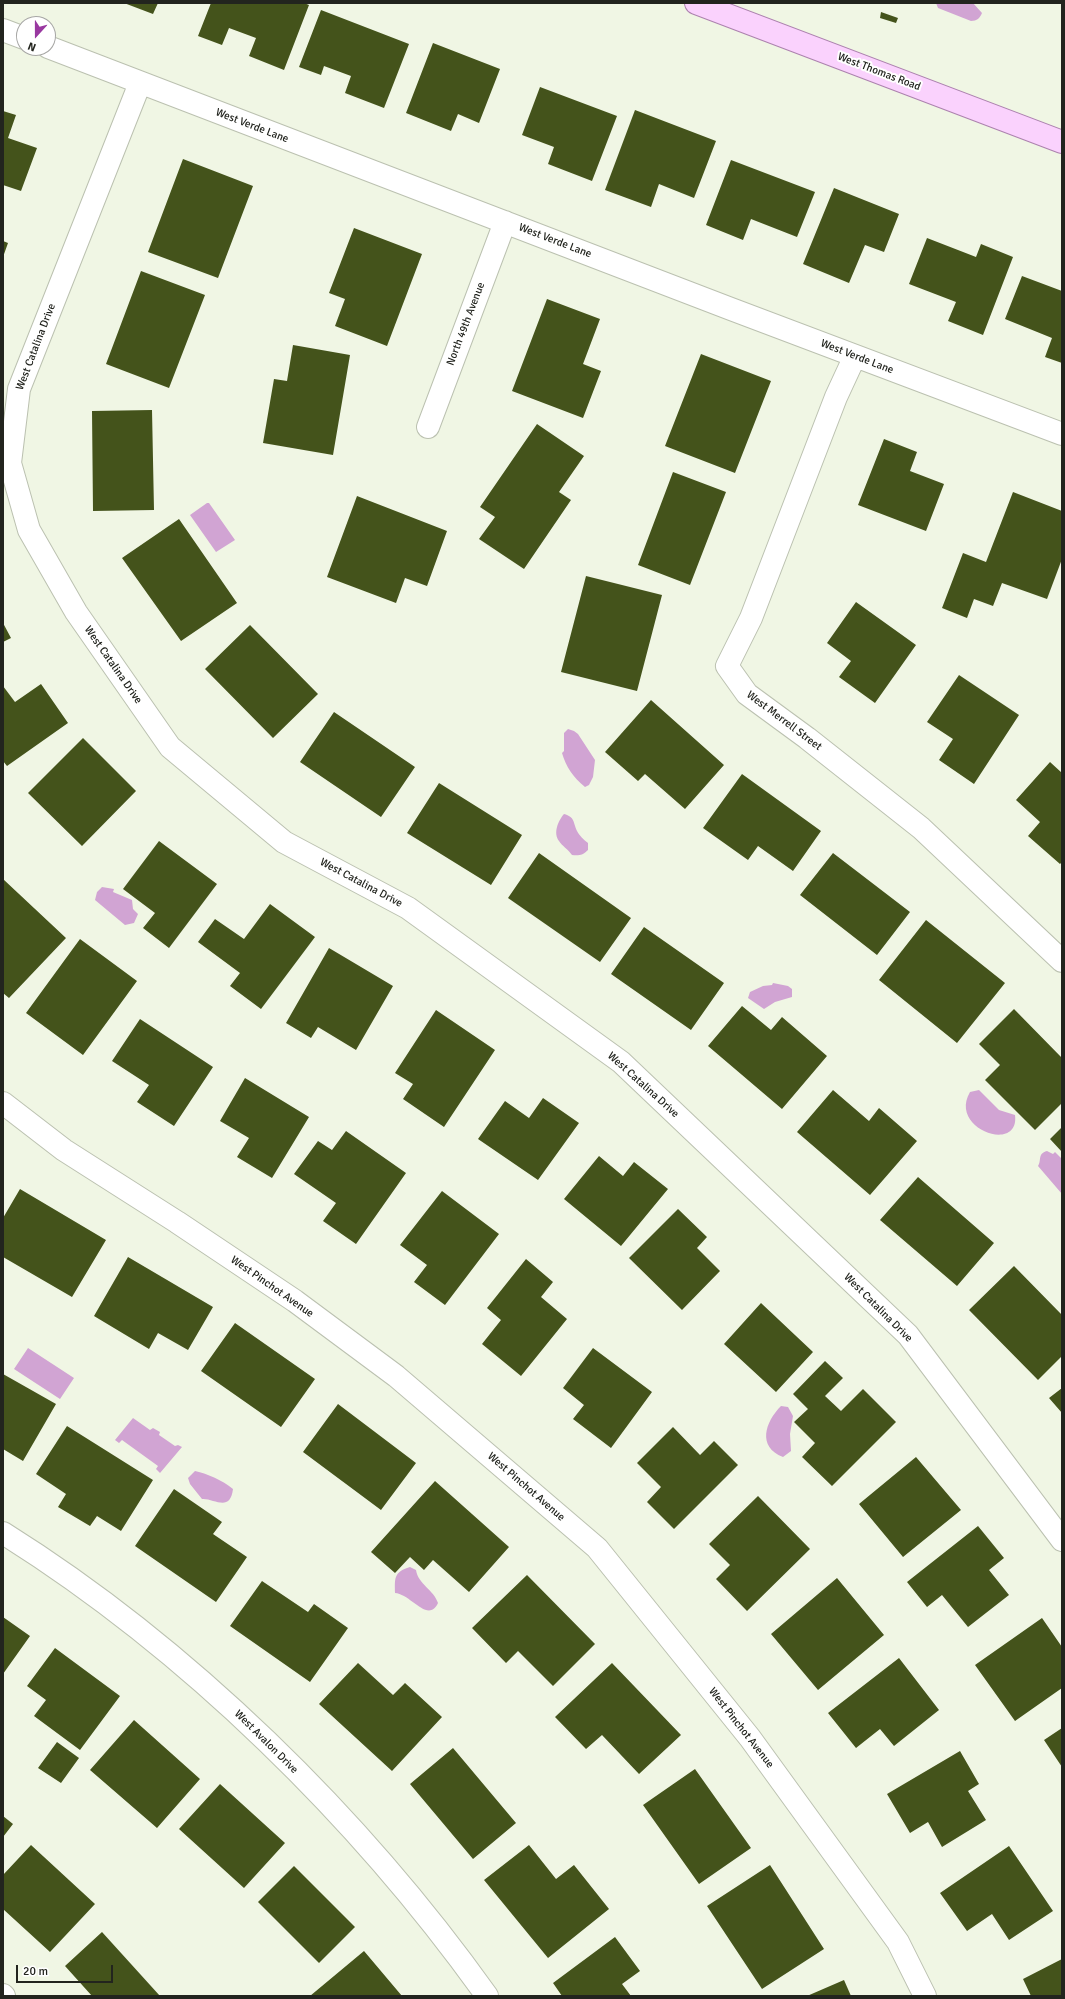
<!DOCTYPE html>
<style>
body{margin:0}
#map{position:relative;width:1065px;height:1999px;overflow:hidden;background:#f0f6e4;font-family:Signika,sans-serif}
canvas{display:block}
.frame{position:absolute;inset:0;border:4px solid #22241e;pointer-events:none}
.north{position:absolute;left:16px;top:16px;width:40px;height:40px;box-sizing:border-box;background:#fff;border:1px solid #a7a7a5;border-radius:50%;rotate:201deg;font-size:11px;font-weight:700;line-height:16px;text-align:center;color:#22241e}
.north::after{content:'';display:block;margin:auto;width:14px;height:18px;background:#9938a0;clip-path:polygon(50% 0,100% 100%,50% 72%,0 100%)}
.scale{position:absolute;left:16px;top:1965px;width:97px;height:18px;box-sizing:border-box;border:2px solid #22241e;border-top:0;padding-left:5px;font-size:12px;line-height:14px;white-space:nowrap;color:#22241e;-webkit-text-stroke:3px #fff;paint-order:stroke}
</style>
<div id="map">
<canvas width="1065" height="1999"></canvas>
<div class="frame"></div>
<div class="north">N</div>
<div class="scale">20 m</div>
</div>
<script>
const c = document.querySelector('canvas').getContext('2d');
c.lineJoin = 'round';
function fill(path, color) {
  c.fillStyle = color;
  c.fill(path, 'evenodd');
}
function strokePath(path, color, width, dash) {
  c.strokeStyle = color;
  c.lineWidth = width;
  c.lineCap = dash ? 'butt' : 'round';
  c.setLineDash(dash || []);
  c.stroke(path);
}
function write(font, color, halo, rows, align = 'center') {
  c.font = font + ' Signika,sans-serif';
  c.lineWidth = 4;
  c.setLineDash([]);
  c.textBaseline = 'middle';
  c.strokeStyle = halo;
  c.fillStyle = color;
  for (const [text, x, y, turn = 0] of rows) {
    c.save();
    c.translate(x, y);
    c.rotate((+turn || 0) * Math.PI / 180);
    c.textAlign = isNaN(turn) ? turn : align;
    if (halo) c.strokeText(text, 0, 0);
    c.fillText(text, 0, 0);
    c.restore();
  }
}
fill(new Path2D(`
 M 936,3 L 973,3 L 982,13 C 980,18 977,21 971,21 L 938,8 Z
 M 207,503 L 209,503 L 235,540 L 216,552 L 190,515 Z
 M 568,729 L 574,731 L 578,734 L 595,760 L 593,777 L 589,785 L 585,787 C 573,777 566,767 562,753 L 564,751 L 564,733 Z
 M 564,814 C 575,817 573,822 577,831 C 579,835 584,840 588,843 L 588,850 C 583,855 579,856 572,855 C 568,849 562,846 559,841 C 553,833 558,821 564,814 Z
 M 102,887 L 114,889 L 113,892 L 132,900 L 133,909 L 138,914 L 134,923 L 125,925 L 95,900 L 97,892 Z
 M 773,983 L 788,986 L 792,989 L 792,997 L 775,1002 L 764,1009 L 748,998 L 750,992 L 763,986 L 772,985 Z
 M 979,1090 L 999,1110 L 1015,1115 C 1020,1154 948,1129 970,1092 Z
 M 1047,1151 L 1053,1154 L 1055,1152 L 1062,1159 L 1062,1194 L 1038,1166 C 1042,1160 1037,1154 1047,1151 Z
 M 28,1348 L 74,1378 L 60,1399 L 14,1369 Z
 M 781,1406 L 788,1407 L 793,1416 L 790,1434 L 791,1451 L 783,1457 C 757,1447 765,1422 781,1406 Z
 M 133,1418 L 150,1430 L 153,1428 L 160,1432 L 159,1435 L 175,1446 L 178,1445 L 182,1447 L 160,1473 L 156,1469 L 158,1466 L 122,1440 L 119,1443 L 115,1440 Z
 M 195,1471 C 208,1474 222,1480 233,1489 C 230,1513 214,1498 202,1499 L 190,1484 L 188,1478 Z
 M 410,1567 L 416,1570 C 418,1584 434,1590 438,1603 C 428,1624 411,1594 395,1593 C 395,1579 393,1572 410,1567 Z`), '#d1a4d3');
fill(new Path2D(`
 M 124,3 L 158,3 L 153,14 Z
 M 211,3 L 304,3 L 309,5 L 284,70 L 249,56 L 256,38 L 229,28 L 222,45 L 198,36 Z
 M 321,10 L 409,44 L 384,108 L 345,93 L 351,76 L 324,66 L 321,75 L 299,67 Z
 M 881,12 L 898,18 L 896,23 L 880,18 Z
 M 433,43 L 500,69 L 479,123 L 458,114 L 451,131 L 406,113 Z
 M 540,87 L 617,116 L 592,181 L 548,164 L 554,147 L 522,135 Z
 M 635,110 L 716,141 L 694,198 L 659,184 L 651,207 L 605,190 Z
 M 3,111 L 16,115 L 8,138 L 37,148 L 21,191 L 3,185 Z
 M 183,159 L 253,186 L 218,278 L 148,252 Z
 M 731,160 L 815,192 L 797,237 L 751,219 L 743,240 L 706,225 Z
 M 834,188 L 899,214 L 884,252 L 865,245 L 849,283 L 803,264 Z
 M 354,228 L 422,254 L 387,346 L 335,326 L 345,299 L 329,293 Z
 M 927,238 L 976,257 L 981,244 L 1013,257 L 983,335 L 948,321 L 956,302 L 909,284 Z
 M 3,241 L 8,243 L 3,257 Z
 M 141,271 L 205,295 L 169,388 L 106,364 Z
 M 1022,276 L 1062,291 L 1062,363 L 1045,357 L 1052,338 L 1005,319 Z
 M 547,299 L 600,319 L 583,364 L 601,371 L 583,418 L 512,391 Z
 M 293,345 L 350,355 L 333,455 L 263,443 L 274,379 L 287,381 Z
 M 701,354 L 771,381 L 735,473 L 665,446 Z
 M 152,410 L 154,510 L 93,511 L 92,411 Z
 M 537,424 L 584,456 L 559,492 L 571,500 L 524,569 L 479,539 L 495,517 L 480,507 Z
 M 884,439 L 917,452 L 910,471 L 944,484 L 926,531 L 858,505 Z
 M 673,472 L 726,492 L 690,585 L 638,565 Z
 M 1013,492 L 1062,511 L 1062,559 L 1047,599 L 1002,583 L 993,606 L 974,599 L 967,618 L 942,608 L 963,553 L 986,562 Z
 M 357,496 L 447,531 L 427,586 L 405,578 L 396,603 L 327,577 Z
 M 179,519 L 237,603 L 181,641 L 122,558 Z
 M 586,576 L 662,595 L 637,691 L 561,672 Z
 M 856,602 L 916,645 L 875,703 L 839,677 L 851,661 L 827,643 Z
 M 3,623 L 11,638 L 3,642 Z
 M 250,625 L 318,694 L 273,738 L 205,669 Z
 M 959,675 L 1019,715 L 974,784 L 939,760 L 953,739 L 927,722 Z
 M 41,684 L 68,723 L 7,766 L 3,761 L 3,686 L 15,702 Z
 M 651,700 L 724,765 L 685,809 L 645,774 L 638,781 L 605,752 Z
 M 334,712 L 415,767 L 381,817 L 300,762 Z
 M 83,738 L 136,791 L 82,846 L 28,793 Z
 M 1050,762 L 1062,773 L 1062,862 L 1060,864 L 1028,836 L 1040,822 L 1016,800 Z
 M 742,774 L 821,831 L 793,871 L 758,846 L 748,860 L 703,828 Z
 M 439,783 L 522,835 L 491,885 L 407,833 Z
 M 159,841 L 217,884 L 169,948 L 143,928 L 155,913 L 123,889 Z
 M 539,853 L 631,918 L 600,962 L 508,898 Z
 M 833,853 L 910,912 L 877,955 L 800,895 Z
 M 3,879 L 66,938 L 9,998 L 3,993 Z
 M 270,904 L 315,937 L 261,1009 L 230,986 L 240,973 L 198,942 L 215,919 L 244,939 Z
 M 926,920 L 1005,983 L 957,1043 L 879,980 Z
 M 644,927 L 724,983 L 691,1030 L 611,974 Z
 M 80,939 L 137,981 L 83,1055 L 26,1013 Z
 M 329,948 L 393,986 L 356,1050 L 318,1027 L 311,1038 L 286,1023 Z
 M 742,1006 L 771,1030 L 782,1017 L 827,1056 L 782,1109 L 708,1046 Z
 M 1014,1009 L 1062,1058 L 1062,1103 L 1035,1130 L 985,1080 L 1000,1065 L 979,1044 Z
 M 436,1010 L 495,1050 L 444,1127 L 403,1099 L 413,1084 L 395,1073 Z
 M 140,1019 L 213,1067 L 174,1126 L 137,1102 L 149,1085 L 112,1061 Z
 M 245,1078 L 309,1117 L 272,1178 L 237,1157 L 249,1138 L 220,1121 Z
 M 833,1090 L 869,1121 L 879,1108 L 917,1141 L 870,1195 L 797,1132 Z
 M 543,1098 L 579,1123 L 538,1180 L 478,1139 L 505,1101 L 529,1118 Z
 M 1062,1127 L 1062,1152 L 1050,1139 Z
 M 346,1131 L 406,1173 L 356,1244 L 323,1221 L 336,1203 L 294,1174 L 318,1141 L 332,1150 Z
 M 599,1156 L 623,1176 L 634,1162 L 668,1189 L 621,1246 L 564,1199 Z
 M 918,1177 L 994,1243 L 957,1286 L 880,1220 Z
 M 20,1189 L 106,1240 L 72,1297 L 3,1257 L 3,1218 Z
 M 442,1191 L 499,1234 L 445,1305 L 414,1282 L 427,1265 L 400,1245 Z
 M 678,1209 L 707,1237 L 697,1248 L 720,1271 L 682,1310 L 629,1258 Z
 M 128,1257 L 213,1307 L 188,1350 L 158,1333 L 149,1349 L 94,1316 Z
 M 526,1259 L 553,1282 L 541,1297 L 567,1319 L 521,1376 L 482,1344 L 501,1320 L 487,1308 Z
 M 1014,1266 L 1062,1315 L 1062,1356 L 1038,1380 L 969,1310 Z
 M 761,1303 L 813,1352 L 776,1392 L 724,1344 Z
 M 235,1323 L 315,1379 L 281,1427 L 201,1371 Z
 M 593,1348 L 652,1392 L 611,1448 L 573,1419 L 584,1405 L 563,1388 Z
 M 825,1361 L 843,1378 L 825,1396 L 841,1411 L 863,1389 L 896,1422 L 832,1486 L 802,1457 L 815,1443 L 794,1422 L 808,1409 L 793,1394 Z
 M 3,1374 L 56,1404 L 23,1461 L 3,1449 Z
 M 1062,1388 L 1062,1413 L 1049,1398 Z
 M 338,1404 L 416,1463 L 381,1510 L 303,1452 Z
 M 67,1426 L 153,1480 L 121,1531 L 97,1516 L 90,1526 L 58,1507 L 66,1494 L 36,1474 Z
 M 673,1427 L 700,1455 L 714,1441 L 738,1465 L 674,1529 L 647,1502 L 661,1487 L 637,1463 Z
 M 916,1457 L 961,1510 L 903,1557 L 859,1504 Z
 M 435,1481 L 509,1547 L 469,1592 L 433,1560 L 424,1570 L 410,1557 L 395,1573 L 371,1552 Z
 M 174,1489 L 222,1522 L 213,1534 L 247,1557 L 216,1602 L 135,1546 Z
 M 758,1496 L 810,1549 L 747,1611 L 716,1579 L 730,1565 L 709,1544 Z
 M 978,1526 L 1004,1558 L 989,1570 L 1009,1595 L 968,1627 L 942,1595 L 927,1607 L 907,1582 Z
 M 527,1575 L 595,1644 L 553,1686 L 518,1651 L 506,1663 L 472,1628 Z
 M 837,1578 L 884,1635 L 818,1690 L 771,1634 Z
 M 262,1581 L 308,1612 L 314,1604 L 348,1628 L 310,1682 L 230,1626 Z
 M 3,1617 L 30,1636 L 3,1674 Z
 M 1042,1618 L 1062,1647 L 1062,1688 L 1015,1721 L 975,1665 Z
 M 55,1648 L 120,1696 L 80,1750 L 34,1716 L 46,1700 L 27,1686 Z
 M 899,1658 L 939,1710 L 894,1746 L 880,1729 L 856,1748 L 828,1713 Z
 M 358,1663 L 393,1695 L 405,1683 L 442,1717 L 392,1771 L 319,1704 Z
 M 612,1663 L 681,1735 L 639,1774 L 602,1735 L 586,1749 L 555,1717 Z
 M 134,1720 L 200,1779 L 157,1828 L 90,1770 Z
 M 1062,1728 L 1062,1767 L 1044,1740 Z
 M 57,1742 L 79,1758 L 61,1783 L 38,1768 Z
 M 453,1748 L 516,1823 L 473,1859 L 410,1784 Z
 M 960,1751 L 979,1784 L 968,1791 L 986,1820 L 942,1847 L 928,1822 L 910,1833 L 887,1794 Z
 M 695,1769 L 751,1848 L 699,1884 L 643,1805 Z
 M 220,1784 L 285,1843 L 244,1888 L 179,1829 Z
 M 3,1816 L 13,1824 L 3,1837 Z
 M 31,1845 L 95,1904 L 50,1952 L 3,1909 L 3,1875 Z
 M 529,1845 L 556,1879 L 574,1865 L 609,1909 L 548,1958 L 484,1880 Z
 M 1009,1846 L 1053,1911 L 1009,1940 L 992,1914 L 967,1931 L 940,1893 Z
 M 770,1865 L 824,1949 L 762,1989 L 707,1906 Z
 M 294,1866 L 355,1927 L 319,1963 L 258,1902 Z
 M 102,1932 L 160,1996 L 92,1996 L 65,1966 Z
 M 615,1937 L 640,1971 L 622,1984 L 631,1996 L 562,1996 L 553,1983 Z
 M 364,1951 L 402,1996 L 310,1996 Z
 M 1062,1959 L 1062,1996 L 1031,1996 L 1023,1979 Z
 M 844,1980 L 851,1996 L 807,1996 Z`), '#44531b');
const minor = new Path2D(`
 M 3,30 L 24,38
 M 48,47 L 731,309 L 1062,434
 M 140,83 L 19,389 L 10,463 L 29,530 L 76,612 L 170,747 L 284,842 L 408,908 L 621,1062 L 908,1335 L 1062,1540
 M 855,356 L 836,397 L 751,618 L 727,666 L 747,694 L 807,738 L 921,828 L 1062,961
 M 428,427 L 505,222
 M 3,1103 L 64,1150 L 177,1222 L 295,1301 L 396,1376 L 597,1548 L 750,1738 L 898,1942 L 925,1996
 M 3,1533 C 188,1649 360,1818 487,1996
 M 3,1995 L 4,1996`);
const major = new Path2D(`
 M 696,3 L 1062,142`);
strokePath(minor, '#bbc1b0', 24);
strokePath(major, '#ac82ae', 24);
strokePath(minor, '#fff', 22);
strokePath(major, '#fad2fd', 22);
write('11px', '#22241e', '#fff', [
 ["West Thomas Road",879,72,21],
 ["West Verde Lane",252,126,21],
 ["West Verde Lane",555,241,21],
 ["North 49th Avenue",466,324,-69],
 ["West Catalina Drive",36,347,-69],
 ["West Verde Lane",857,357,21],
 ["West Catalina Drive",113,665,55],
 ["West Merrell Street",784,721,37],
 ["West Catalina Drive",361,883,28],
 ["West Catalina Drive",643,1085,42],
 ["West Pinchot Avenue",272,1287,35],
 ["West Catalina Drive",878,1308,45],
 ["West Pinchot Avenue",526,1487,41],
 ["West Pinchot Avenue",741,1728,52],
 ["West Avalon Drive",266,1742,45]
]);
</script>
